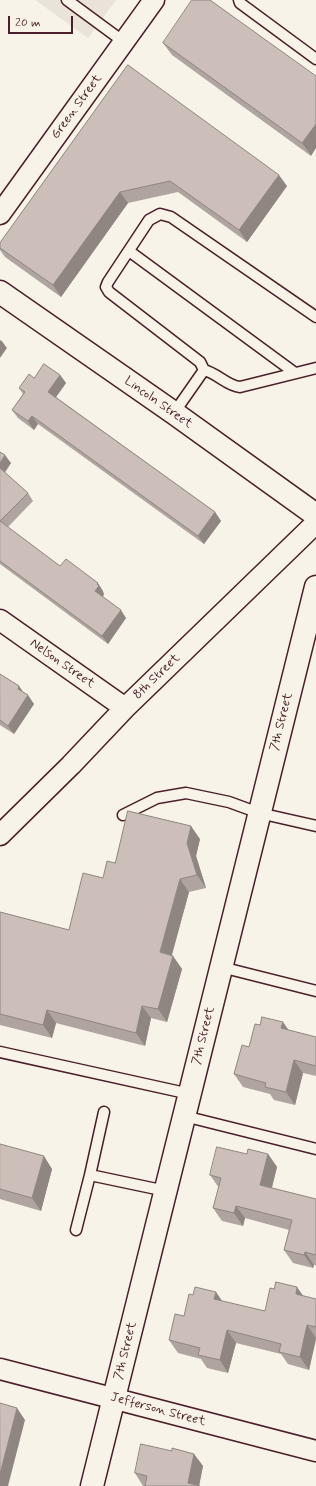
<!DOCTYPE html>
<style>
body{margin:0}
#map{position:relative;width:316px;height:1486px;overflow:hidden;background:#f7f3e8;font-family:Mynerve,sans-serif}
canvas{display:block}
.scale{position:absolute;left:8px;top:16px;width:65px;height:18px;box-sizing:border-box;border:2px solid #4a1f2b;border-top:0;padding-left:5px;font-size:12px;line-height:14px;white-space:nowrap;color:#4a1f2b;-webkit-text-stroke:3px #f7f3e8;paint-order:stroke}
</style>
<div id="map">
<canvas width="316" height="1486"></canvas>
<div class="scale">20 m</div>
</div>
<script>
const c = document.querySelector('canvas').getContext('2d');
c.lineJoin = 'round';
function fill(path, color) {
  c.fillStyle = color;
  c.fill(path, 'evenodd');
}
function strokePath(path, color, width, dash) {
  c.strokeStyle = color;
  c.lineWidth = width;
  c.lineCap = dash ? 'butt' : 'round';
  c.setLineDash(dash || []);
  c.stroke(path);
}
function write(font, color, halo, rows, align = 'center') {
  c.font = font + ' Mynerve,sans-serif';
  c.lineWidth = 4;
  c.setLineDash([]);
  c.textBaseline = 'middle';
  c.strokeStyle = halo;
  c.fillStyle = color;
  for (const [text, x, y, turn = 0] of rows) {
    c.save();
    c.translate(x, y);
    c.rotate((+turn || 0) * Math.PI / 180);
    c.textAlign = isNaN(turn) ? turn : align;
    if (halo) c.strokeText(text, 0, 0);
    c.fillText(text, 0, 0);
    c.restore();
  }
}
fill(new Path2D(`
 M 35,0 L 116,0 L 88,38 Z`), '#eae3da');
const service = new Path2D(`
 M 67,0 L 124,42
 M 239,0 L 240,3 L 316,59
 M 129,251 L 295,373
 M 204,370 C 217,373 227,386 240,387 L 316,368
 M 174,413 L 204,370 L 200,362 L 109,292 L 106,287 L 108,282 L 149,220 L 160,214 L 171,217 L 316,317
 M 123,815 L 157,798 L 186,793 L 229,802 L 259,813 L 316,826
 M 221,967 L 316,991
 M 0,1052 L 190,1094
 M 104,1112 L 90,1175 L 166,1191
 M 184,1116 L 316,1149
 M 76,1230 L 90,1175`);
const minor = new Path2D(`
 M 0,214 L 154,0
 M 0,620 L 125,708
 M 0,835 L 71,765 L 125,708 L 316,523
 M 0,1369 L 316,1451`);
const tertiary = new Path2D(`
 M 0,292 L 174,413 L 316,515
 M 92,1486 L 316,587`);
strokePath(service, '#4a1f2b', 13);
strokePath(minor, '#4a1f2b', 23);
strokePath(tertiary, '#4a1f2b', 25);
strokePath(service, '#f7f3e8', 10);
strokePath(minor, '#f7f3e8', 20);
strokePath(tertiary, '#f7f3e8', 22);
fill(new Path2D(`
 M 210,0 L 311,156 L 172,55 L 163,43 Z
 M 128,65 L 287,186 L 247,242 L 178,192 L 128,203 L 61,297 L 5,257 L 0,250 L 0,243 Z
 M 60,375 L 66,383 L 56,397 L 215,512 L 221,521 L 204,544 L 38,424 L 34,430 L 18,418 L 12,410 L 23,394 L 19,388 L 34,378 Z
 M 0,452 L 11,463 L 5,473 L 28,493 L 33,501 L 8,527 L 60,566 L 103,591 L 103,592 L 104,594 L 103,597 L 126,618 L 108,644 L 0,564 Z
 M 0,674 L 19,686 L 23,692 L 34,704 L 14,734 L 0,725 Z
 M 200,839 L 196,856 L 206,888 L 189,892 L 172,955 L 182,969 L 167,1022 L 151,1018 L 145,1046 L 56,1023 L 52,1038 L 0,1025 L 0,912 L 69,930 L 103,878 L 115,863 Z
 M 288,1030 L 316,1037 L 316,1076 L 303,1073 L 295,1105 L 274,1100 L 270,1094 L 243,1087 L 234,1074 L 249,1047 Z
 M 0,1144 L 52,1169 L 41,1211 L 0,1199 Z
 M 247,1154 L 268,1154 L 277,1167 L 272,1188 L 316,1199 L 316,1265 L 314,1265 L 313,1268 L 293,1263 L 284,1250 L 289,1230 L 245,1218 L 243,1226 L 222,1221 L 213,1208 L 219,1188 L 210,1175 Z
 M 303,1296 L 316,1299 L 316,1340 L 309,1370 L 288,1364 L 281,1354 L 236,1343 L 228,1373 L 207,1368 L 201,1359 L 178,1353 L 169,1340 L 184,1316 L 222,1301 L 265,1311 Z
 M 172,1451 L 194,1454 L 203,1466 L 199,1486 L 200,1486 L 143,1486 L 135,1473 Z`), '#afa49f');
fill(new Path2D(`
 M 316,124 L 316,148 L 311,156 L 302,143 Z
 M 279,175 L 287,186 L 247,242 L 239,230 Z
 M 120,192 L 128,203 L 61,297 L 53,285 Z
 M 1,340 L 7,348 L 0,358 L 0,341 Z
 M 60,375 L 66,383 L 54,400 L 48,392 Z
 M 32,416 L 38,424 L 34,430 L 28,421 Z
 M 5,455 L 11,463 L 3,474 L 0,469 L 0,463 Z
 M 215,512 L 221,521 L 204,544 L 198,536 Z
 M 98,583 L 103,591 L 103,592 L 104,594 L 101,599 L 95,591 L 97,584 Z
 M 121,610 L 126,618 L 108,644 L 102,636 Z
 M 19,686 L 25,695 L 18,689 Z
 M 28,695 L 34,704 L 14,734 L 8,726 Z
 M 191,826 L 200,839 L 196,856 L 206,888 L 197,875 L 187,843 Z
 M 180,879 L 189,892 L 169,965 L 160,952 Z
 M 173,956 L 182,969 L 167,1022 L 158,1009 Z
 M 142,1006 L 151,1018 L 145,1046 L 136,1033 Z
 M 47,1010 L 56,1023 L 52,1038 L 43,1025 Z
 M 283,1022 L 292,1035 L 281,1028 Z
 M 294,1060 L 303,1073 L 295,1105 L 286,1092 Z
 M 268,1154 L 277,1167 L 269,1198 L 260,1185 Z
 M 44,1156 L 52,1169 L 41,1211 L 32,1198 Z
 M 236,1206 L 245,1218 L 243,1226 L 234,1213 Z
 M 305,1252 L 314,1265 L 313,1268 L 304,1255 Z
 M 297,1287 L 306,1300 L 296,1294 Z
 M 216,1292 L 225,1305 L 214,1299 Z
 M 307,1325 L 316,1338 L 309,1370 L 300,1357 Z
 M 227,1330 L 236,1343 L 228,1373 L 220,1360 Z
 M 17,1408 L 25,1420 L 8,1486 L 0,1486 L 0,1474 Z
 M 194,1454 L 203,1466 L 199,1486 L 188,1483 Z`), '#8f8682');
const building = new Path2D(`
 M 192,0 L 210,0 L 316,76 L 316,124 L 302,143 L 163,43 Z
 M 128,65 L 279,175 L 239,230 L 170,181 L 120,192 L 53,285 L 0,248 L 0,243 Z
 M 44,364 L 60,375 L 48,392 L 215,512 L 198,536 L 32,416 L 28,421 L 12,410 L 25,392 L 19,388 L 29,374 L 34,378 Z
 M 0,452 L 5,455 L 0,463 Z
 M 0,468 L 28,493 L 0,521 L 60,566 L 66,559 L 98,583 L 97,584 L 99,586 L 95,591 L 121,610 L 102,636 L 0,561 Z
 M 0,674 L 19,686 L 18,689 L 28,695 L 8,726 L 0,720 Z
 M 128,811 L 191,826 L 187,843 L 197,875 L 180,879 L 160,952 L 173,956 L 158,1009 L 142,1006 L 136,1033 L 47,1010 L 43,1025 L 0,1014 L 0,912 L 69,930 L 83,873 L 103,878 L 107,861 L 115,863 Z
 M 262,1017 L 283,1022 L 281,1028 L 316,1037 L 316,1066 L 294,1060 L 286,1092 L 265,1087 L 266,1083 L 234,1074 L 242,1045 L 249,1047 L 255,1024 L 260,1025 Z
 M 0,1144 L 44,1156 L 32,1198 L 0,1189 Z
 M 217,1147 L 247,1154 L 248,1149 L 268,1154 L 260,1185 L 316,1199 L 316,1255 L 305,1252 L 304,1255 L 284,1250 L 292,1220 L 236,1206 L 234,1213 L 213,1208 L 221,1178 L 210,1175 Z
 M 276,1282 L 297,1287 L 296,1294 L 316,1299 L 316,1327 L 307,1325 L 300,1357 L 279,1352 L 281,1344 L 227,1330 L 220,1360 L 198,1355 L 200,1348 L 169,1340 L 175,1314 L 184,1316 L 189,1294 L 193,1295 L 195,1287 L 216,1292 L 214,1299 L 265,1311 L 270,1288 L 274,1289 Z
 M 0,1403 L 17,1408 L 0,1474 Z
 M 141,1444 L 172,1451 L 172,1448 L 194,1454 L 188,1483 L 200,1486 L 145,1486 L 147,1476 L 135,1473 Z`);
fill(building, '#ccbfb9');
strokePath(building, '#8f8682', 1);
write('13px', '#4a1f2b', '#f7f3e8', [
 ["Green Street",77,107,-54],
 ["Lincoln Street",158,403,35],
 ["Nelson Street",62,664,35],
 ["8th Street",157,677,-44],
 ["7th Street",282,722,-76],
 ["7th Street",204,1036,-76],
 ["7th Street",126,1351,-76],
 ["Jefferson Street",158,1410,15]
]);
</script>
